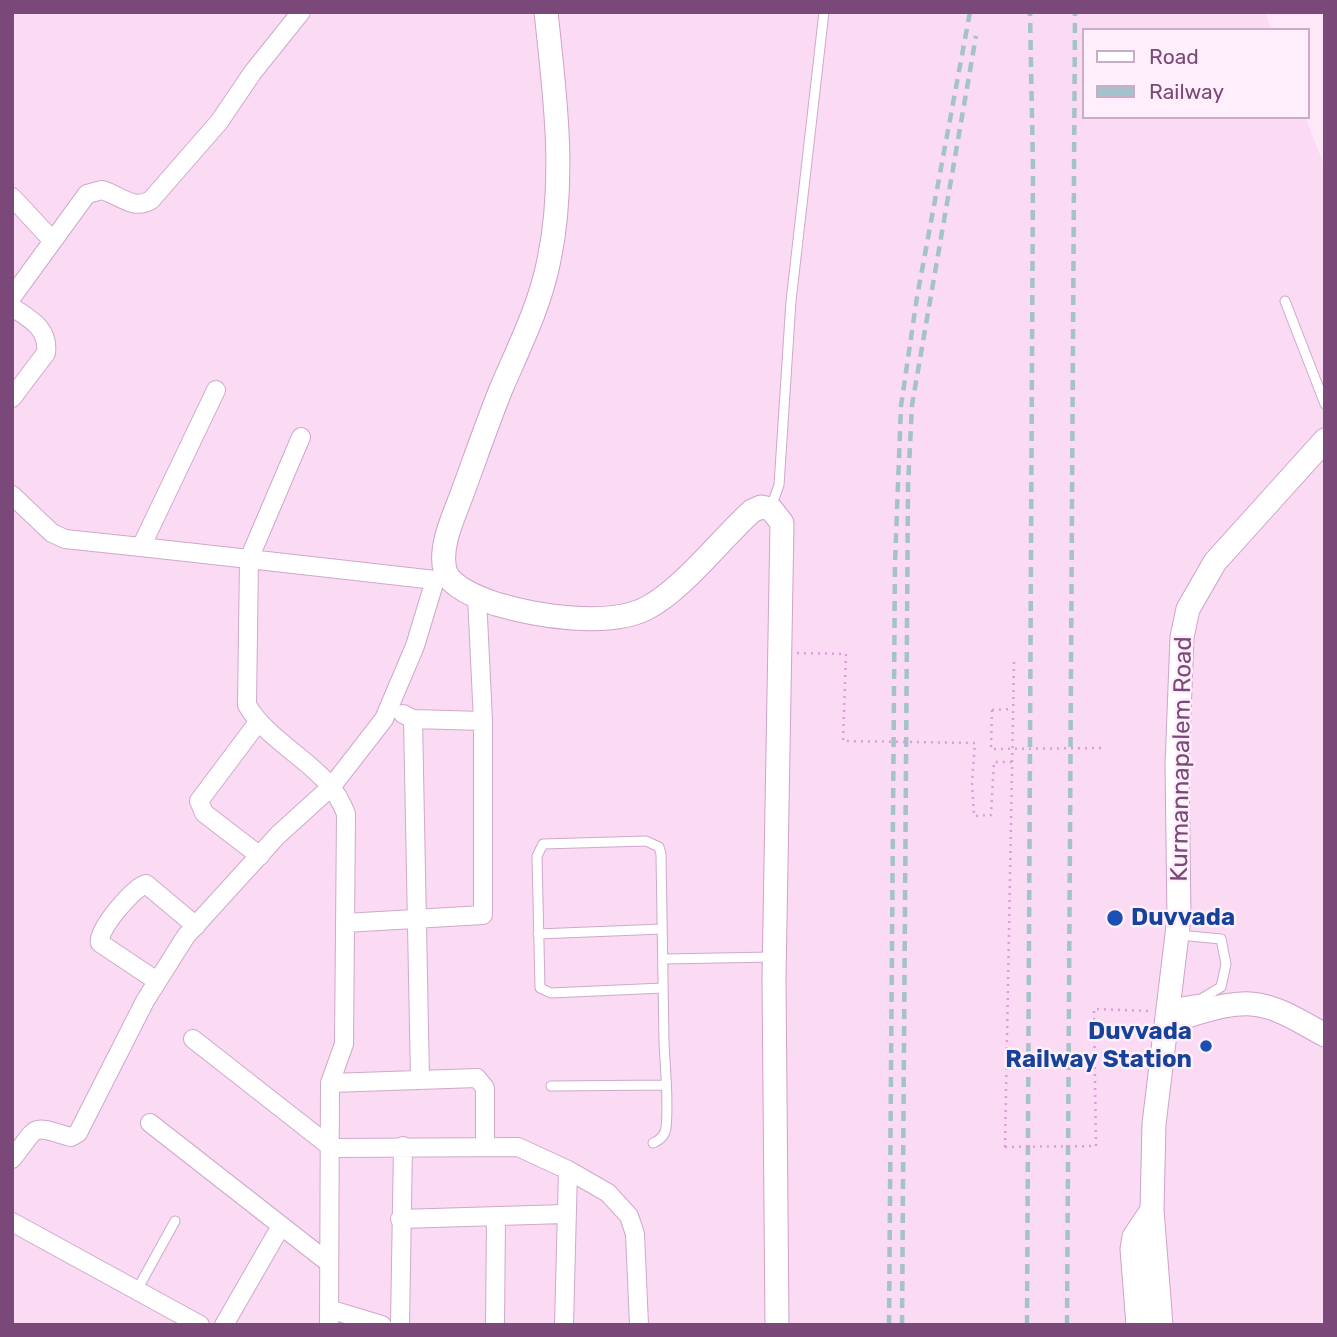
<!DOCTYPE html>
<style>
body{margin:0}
#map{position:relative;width:1337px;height:1337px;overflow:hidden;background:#fee7f8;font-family:Rubik,sans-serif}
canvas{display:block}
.frame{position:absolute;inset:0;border:14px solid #7a4979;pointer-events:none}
.legend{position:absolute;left:1082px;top:28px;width:228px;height:91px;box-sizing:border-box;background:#ffeefb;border:2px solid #caacc7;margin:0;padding:9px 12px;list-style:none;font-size:21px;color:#7a4979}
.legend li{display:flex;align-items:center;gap:14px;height:35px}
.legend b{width:35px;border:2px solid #caacc7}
</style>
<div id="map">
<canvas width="1337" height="1337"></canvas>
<div class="frame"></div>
<ul class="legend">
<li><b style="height:9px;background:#fff"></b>Road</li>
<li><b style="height:9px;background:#a3c2c9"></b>Railway</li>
</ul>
</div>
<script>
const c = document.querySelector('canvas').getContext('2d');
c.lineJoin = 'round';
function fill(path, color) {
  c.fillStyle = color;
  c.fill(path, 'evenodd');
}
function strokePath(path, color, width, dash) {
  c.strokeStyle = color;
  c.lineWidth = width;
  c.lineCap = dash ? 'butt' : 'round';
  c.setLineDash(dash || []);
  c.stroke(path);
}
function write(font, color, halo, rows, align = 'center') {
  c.font = font + ' Rubik,sans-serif';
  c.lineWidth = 5;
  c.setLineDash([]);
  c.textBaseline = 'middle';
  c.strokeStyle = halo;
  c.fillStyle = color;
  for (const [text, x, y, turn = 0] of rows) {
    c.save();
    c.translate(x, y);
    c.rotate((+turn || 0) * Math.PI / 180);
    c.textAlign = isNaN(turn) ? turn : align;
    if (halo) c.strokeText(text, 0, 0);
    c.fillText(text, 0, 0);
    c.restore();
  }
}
fill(new Path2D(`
 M 12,12 L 1265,12 L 1272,30 L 1083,30 L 1083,117 L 1305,117 L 1325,168 L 1325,1325 L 12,1325 Z`), '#fbdaf4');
const lane = new Path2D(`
 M 1285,301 L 1325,404
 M 771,507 L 779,485 L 791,301 L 824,12
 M 538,934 L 662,929
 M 663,959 L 773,957
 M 1169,1004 L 1201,999 L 1221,987 L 1226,964 L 1221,939 L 1179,935
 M 551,1086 L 665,1085
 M 653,1143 C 660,1140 665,1136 666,1128 C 669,1100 665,1069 664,1042 C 663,979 662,916 661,854 L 659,847 L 646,841 L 543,844 L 537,856 L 540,988 L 551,993 L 663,988
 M 137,1290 L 175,1221`);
const street = new Path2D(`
 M 12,197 L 52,240
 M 12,297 L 87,194 L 102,190 C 120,195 133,211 151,200 L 219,122 L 253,72 L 301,12
 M 12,307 C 30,319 49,328 46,353 L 12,398
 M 216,390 L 141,547 L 249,559 L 301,437
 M 12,495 L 52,533 L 65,539 L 141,547
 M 403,714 L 413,719 L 483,721
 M 413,719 L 420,1079
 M 259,721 L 199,801 L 204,813 L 260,856
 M 345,923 L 483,915 L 483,721 L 477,597
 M 157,981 L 100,943 C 96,931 134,887 146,884 L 196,926
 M 193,1039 L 332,1148 L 518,1147 L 568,1170 L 608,1193 L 629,1216 L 635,1234 L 639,1325
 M 330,1083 L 477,1078 L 485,1088 L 485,1147
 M 150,1123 L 329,1263
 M 12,1159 C 40,1124 29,1125 71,1137 L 78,1133 L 145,1001 L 186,936 L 278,835 L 332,786 L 384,719 L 415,646 L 435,580 L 444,576
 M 400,1219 L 565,1214
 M 12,1222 L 200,1325
 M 329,1309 L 382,1325
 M 224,1325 L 281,1226
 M 329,1325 L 330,1083 L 344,1044 L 346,814 C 329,765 272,748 247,705 L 249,559 L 435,580
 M 400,1325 L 403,1146
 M 495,1325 L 496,1216
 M 564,1325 L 568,1170`);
const secondary = new Path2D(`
 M 546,12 C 555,95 566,178 549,260 C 540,306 519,347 501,389 C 487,424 475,459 462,494 C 454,516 439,546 445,570 C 449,587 481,599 496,604 C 536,616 609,628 647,608 C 683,589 721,539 752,511 L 761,507 L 771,509 L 782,523 L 774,978 L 777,1325
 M 1167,1022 C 1194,1015 1231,999 1259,1005 C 1282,1009 1304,1024 1325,1035
 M 1138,1325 L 1132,1249 L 1134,1237 L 1152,1210
 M 1161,1325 L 1152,1210 L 1154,1124 L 1179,918 L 1177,765 L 1182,637 L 1188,609 L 1215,562 L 1325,440`);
strokePath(lane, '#cea9cb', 11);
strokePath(street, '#cea9cb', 20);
strokePath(secondary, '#cea2ca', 25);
strokePath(new Path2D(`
 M 797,653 L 846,654
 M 992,710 L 1013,709
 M 972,783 L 974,816 L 991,815 L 994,762 L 1012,762
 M 1096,1146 L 1094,1009 L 1150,1011
 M 1005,1147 L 1014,662`), '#db9fd8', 2.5, [2, 5]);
strokePath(lane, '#fff', 9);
strokePath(street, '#fff', 18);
strokePath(secondary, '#fff', 23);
strokePath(new Path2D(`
 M 889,1325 L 895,563 L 901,406 L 917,297 L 970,12
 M 902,1325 L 908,486 L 912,405 L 976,36
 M 1027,1325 L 1033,169 L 1030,12
 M 1067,1325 L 1075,12`), '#a3c2c9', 4.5, [10, 7]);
strokePath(new Path2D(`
 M 846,654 L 843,741 L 975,743 L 972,783
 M 992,710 L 991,749 L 1105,748
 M 1005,1147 L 1096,1146`), '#db9fd8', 2.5, [2, 5]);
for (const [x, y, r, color] of [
 [1115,918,9,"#1a4fb4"],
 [1206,1046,7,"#1a4fb4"]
]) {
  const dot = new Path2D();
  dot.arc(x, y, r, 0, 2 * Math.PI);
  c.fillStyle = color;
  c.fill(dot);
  strokePath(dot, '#ffeefb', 2.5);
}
write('24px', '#7a4979', '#ffeefb', [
 ["Kurmannapalem Road",1182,759,-89]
]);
write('bold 24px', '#164399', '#ffeefb', [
 ["Duvvada",1131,918],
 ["Duvvada",1192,1032,"right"],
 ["Railway Station",1192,1060,"right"]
], 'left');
</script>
